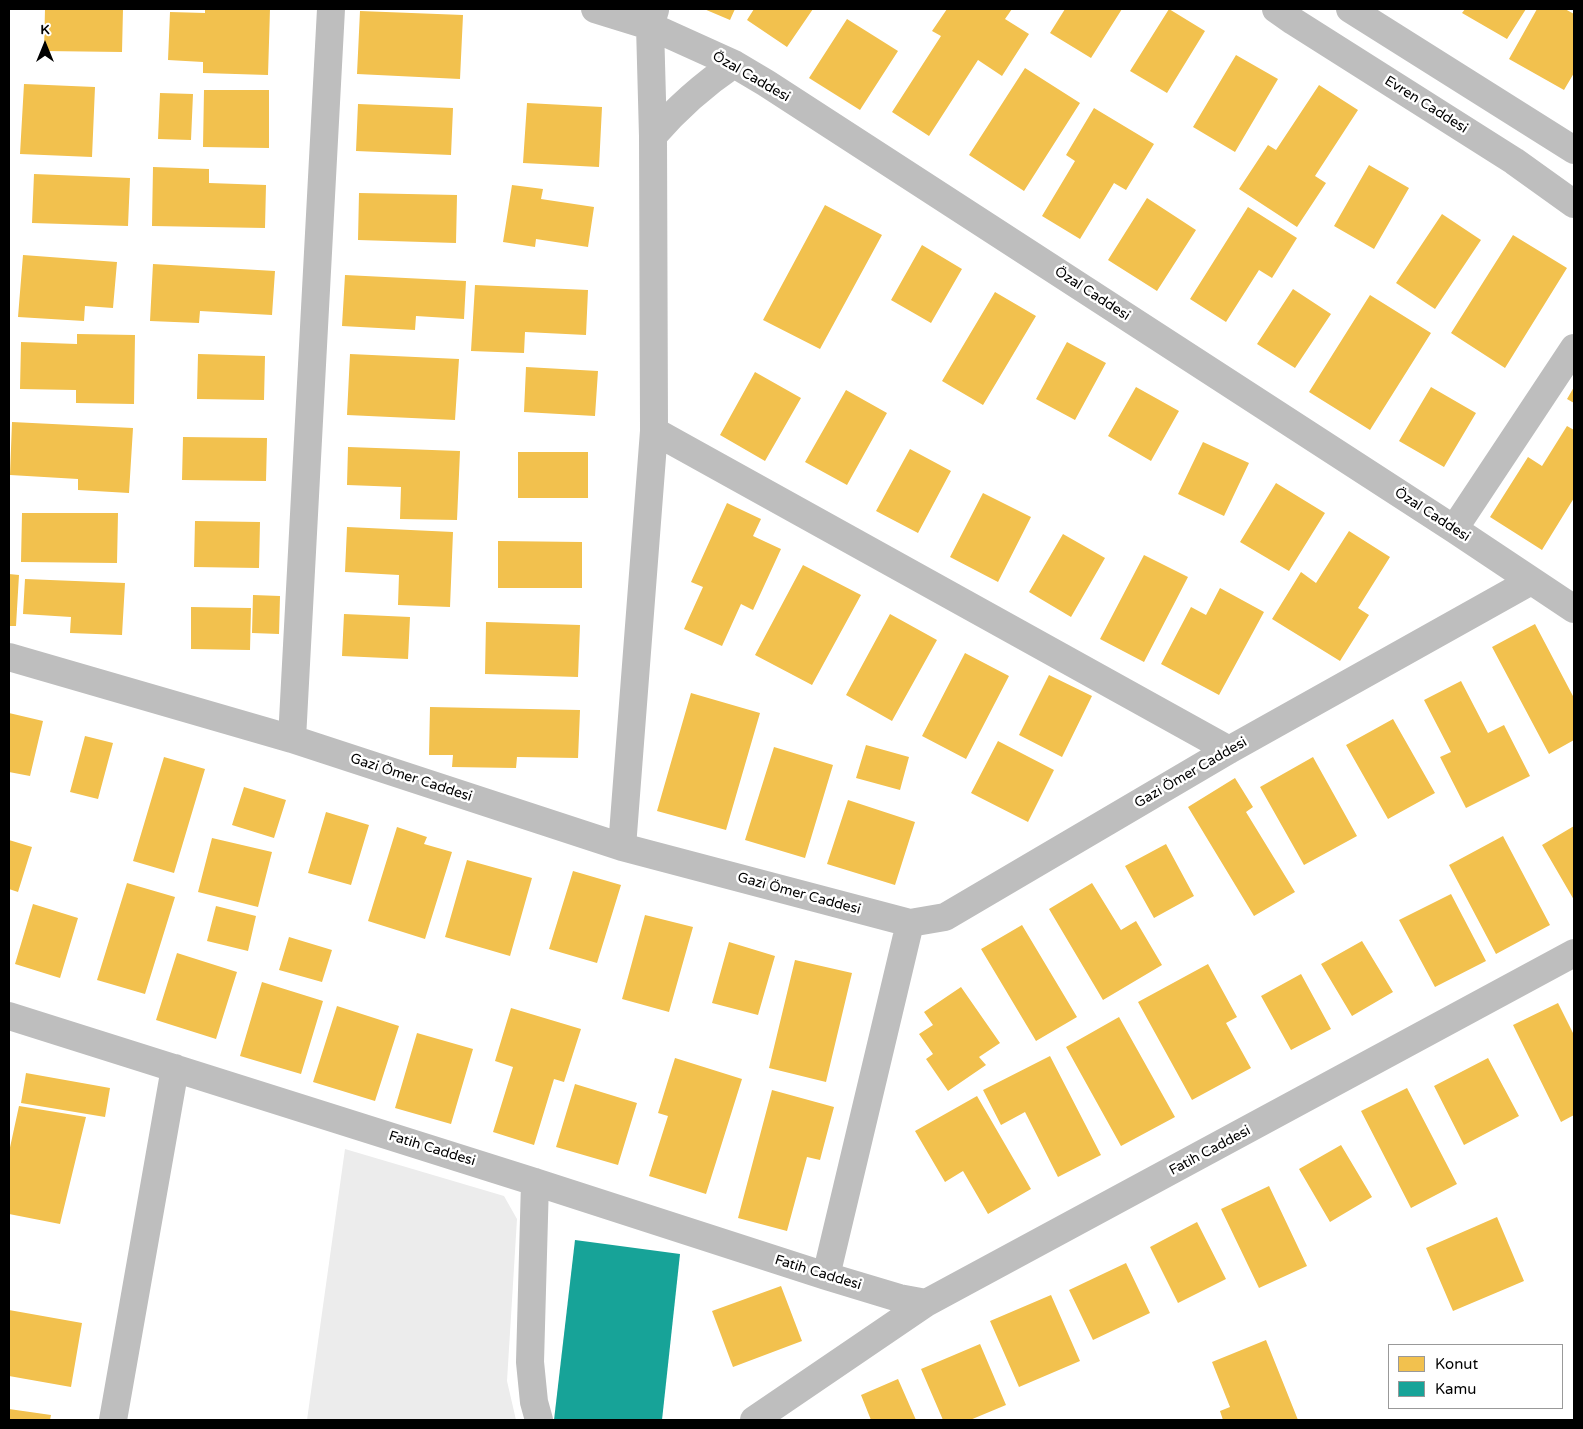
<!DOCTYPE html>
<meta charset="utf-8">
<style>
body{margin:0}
#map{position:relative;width:1583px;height:1429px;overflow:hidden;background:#fff;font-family:"Varela Round",sans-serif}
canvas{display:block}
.frame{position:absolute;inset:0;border:10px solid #000;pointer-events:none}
.legend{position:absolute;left:1388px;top:1344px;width:175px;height:65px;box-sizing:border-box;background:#fff;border:1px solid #999;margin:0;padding:6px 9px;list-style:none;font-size:15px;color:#000}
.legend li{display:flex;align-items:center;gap:10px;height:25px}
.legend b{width:25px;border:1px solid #999}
.north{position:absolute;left:20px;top:20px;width:50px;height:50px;-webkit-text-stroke:4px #fff;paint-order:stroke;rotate:0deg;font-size:14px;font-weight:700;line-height:20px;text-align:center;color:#000}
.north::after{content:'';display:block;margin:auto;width:18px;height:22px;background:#000;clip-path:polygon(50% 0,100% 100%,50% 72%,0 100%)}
</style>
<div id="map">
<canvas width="1583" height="1429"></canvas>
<div class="frame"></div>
<ul class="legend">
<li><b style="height:14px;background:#f2c14e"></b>Konut</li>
<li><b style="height:14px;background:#17a398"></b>Kamu</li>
</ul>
<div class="north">K</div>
</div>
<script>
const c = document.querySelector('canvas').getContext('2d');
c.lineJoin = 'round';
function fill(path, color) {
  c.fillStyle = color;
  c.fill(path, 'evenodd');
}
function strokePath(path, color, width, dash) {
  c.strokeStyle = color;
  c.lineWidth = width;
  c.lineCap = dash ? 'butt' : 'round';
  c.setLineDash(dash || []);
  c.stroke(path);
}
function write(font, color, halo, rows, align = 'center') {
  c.font = font + ' "Varela Round",sans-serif';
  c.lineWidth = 5;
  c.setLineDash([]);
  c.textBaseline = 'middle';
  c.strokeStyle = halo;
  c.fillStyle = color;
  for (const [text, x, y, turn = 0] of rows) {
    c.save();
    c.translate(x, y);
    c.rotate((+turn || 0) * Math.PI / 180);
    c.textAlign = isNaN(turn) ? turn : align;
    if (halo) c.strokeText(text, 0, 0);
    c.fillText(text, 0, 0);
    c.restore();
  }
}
fill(new Path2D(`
 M 345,1149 L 504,1196 L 517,1219 L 507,1381 L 516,1420 L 307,1420 Z`), '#ececec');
fill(new Path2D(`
 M 45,9 L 123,9 L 122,52 L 44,51 Z
 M 205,9 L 270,9 L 268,75 L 203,73 L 203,62 L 168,60 L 170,12 L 205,13 Z
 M 704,9 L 735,9 L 730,20 Z
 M 754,9 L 813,9 L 787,47 L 747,20 Z
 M 947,9 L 1012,9 L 1005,19 L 1029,34 L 1002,76 L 978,60 L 929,136 L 892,112 L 941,36 L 932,31 Z
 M 1065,9 L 1122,9 L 1091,58 L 1050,33 Z
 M 1169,9 L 1205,31 L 1167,93 L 1130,71 Z
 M 1465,9 L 1526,9 L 1507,39 L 1462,13 Z
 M 1537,9 L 1565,9 L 1574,14 L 1574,73 L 1564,90 L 1509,59 Z
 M 360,11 L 463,15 L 460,79 L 357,74 Z
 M 847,19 L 898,51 L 860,110 L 809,78 Z
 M 1236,55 L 1278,79 L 1235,152 L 1193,127 Z
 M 1025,68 L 1080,103 L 1024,191 L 969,155 Z
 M 24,84 L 95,87 L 92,157 L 20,154 Z
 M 1319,85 L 1358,110 L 1315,176 L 1326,183 L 1297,227 L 1239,189 L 1268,145 L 1276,150 Z
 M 204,90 L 269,90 L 269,148 L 203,147 Z
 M 160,93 L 193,94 L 191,140 L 158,139 Z
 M 527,103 L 602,107 L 599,167 L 523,163 Z
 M 358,104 L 453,108 L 451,155 L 356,151 Z
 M 1094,108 L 1154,144 L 1126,190 L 1114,183 L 1080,239 L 1042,216 L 1075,161 L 1066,155 Z
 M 1369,165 L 1409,188 L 1374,249 L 1334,226 Z
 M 153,167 L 209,169 L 209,183 L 266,185 L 265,228 L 152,226 Z
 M 34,174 L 130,178 L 128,226 L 32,223 Z
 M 512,185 L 543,189 L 541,199 L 594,207 L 588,247 L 536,239 L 535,247 L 503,242 Z
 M 359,193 L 457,195 L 456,243 L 358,240 Z
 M 1147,198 L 1196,230 L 1157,291 L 1108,260 Z
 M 825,205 L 882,235 L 820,349 L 763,320 Z
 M 1248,207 L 1297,238 L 1272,278 L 1259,270 L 1226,322 L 1190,299 Z
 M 1442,214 L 1481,240 L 1435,309 L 1396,283 Z
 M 1513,235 L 1567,268 L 1505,368 L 1451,333 Z
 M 922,245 L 962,269 L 931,323 L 891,300 Z
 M 23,255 L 117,262 L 113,308 L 85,306 L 84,321 L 18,317 Z
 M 153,264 L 275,271 L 272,315 L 200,311 L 199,323 L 150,321 Z
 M 345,275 L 466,281 L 464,319 L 416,316 L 415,330 L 342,326 Z
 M 475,285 L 588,290 L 586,335 L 525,332 L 524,353 L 471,351 Z
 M 1293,289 L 1331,314 L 1295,368 L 1257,344 Z
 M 995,292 L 1036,316 L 983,405 L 942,381 Z
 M 1370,295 L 1431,333 L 1370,430 L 1309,392 Z
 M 77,334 L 135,335 L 134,404 L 76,403 L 76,390 L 20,389 L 21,342 L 77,344 Z
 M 1067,342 L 1106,363 L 1075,420 L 1036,399 Z
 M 198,354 L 265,356 L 264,400 L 197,399 Z
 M 350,354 L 459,359 L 455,420 L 347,415 Z
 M 526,367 L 598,371 L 595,416 L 524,412 Z
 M 755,372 L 801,398 L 765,461 L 720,435 Z
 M 1136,387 L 1179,411 L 1151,461 L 1108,436 Z
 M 1431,387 L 1476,413 L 1444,467 L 1399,441 Z
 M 1574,387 L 1574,403 L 1567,399 Z
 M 846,390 L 887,413 L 847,485 L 805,462 Z
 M 12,422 L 133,428 L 129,493 L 78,490 L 78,479 L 10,475 Z
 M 1567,426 L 1574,430 L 1574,498 L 1542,550 L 1490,517 L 1528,457 L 1542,466 Z
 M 183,437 L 267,438 L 266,481 L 182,480 Z
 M 1203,442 L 1249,463 L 1224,516 L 1178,494 Z
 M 348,447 L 460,451 L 457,520 L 400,519 L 401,487 L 347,485 Z
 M 910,449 L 951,471 L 918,533 L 876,511 Z
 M 518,452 L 588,452 L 588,498 L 518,498 Z
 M 1276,483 L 1325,513 L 1289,571 L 1240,542 Z
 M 983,493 L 1031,517 L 998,582 L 950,557 Z
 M 727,503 L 761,519 L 753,536 L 781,549 L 753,610 L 741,604 L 722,646 L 684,629 L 703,587 L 691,582 Z
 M 22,513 L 118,513 L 117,563 L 21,562 Z
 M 195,521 L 260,522 L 259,568 L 194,567 Z
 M 347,527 L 453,532 L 450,607 L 398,605 L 399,575 L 345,572 Z
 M 1349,531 L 1390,557 L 1358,608 L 1369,615 L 1340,661 L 1272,619 L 1301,572 L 1316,583 Z
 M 1063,534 L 1105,558 L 1071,617 L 1029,592 Z
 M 498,541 L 582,542 L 582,588 L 498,588 Z
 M 1144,555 L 1188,577 L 1144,662 L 1100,639 Z
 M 803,565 L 861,595 L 812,685 L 755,655 Z
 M 9,574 L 19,575 L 16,626 L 9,626 Z
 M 25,579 L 125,583 L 122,635 L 70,633 L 71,617 L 23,614 Z
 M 1220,588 L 1264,612 L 1219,695 L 1161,664 L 1191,607 L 1206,615 Z
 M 253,595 L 280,596 L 279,634 L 252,633 Z
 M 191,607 L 251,608 L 250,650 L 191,649 Z
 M 344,614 L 410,617 L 408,659 L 342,656 Z
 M 890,614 L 937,640 L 892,721 L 846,695 Z
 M 486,622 L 580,625 L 578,677 L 485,674 Z
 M 1535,624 L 1574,698 L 1574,740 L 1549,754 L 1492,647 Z
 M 965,653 L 1009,676 L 966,759 L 922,736 Z
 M 1049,675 L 1092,696 L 1062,757 L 1019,735 Z
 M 1461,681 L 1488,733 L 1504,725 L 1530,776 L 1466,808 L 1440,757 L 1451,752 L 1424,700 Z
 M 691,693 L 760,713 L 726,830 L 657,811 Z
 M 430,707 L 580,710 L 578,758 L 517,757 L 516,768 L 452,767 L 453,755 L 429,755 Z
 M 9,713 L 43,721 L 30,776 L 9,772 Z
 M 1393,719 L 1435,793 L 1388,819 L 1346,745 Z
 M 85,736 L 113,743 L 98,799 L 70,792 Z
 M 998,741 L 1054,770 L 1028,822 L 971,793 Z
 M 866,745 L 909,757 L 900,790 L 856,778 Z
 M 774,747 L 833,765 L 805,858 L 745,840 Z
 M 164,757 L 205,769 L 174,873 L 133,861 Z
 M 1313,757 L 1357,836 L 1304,865 L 1260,787 Z
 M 1235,778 L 1253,807 L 1246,812 L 1295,892 L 1254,916 L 1188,807 Z
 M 244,787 L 286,800 L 274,838 L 232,825 Z
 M 848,800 L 915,822 L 895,885 L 827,864 Z
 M 326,812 L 369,825 L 351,885 L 308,873 Z
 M 1574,826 L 1574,900 L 1542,845 Z
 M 397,827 L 427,837 L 424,844 L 452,852 L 425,939 L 368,921 Z
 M 1503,836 L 1550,925 L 1496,954 L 1449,865 Z
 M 212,838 L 272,852 L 258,907 L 198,892 Z
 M 9,840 L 32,847 L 18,892 L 9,889 Z
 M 1166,844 L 1194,896 L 1154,918 L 1125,866 Z
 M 467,860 L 532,878 L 510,956 L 445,937 Z
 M 573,871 L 621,885 L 597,963 L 549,949 Z
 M 127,883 L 175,897 L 145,994 L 97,980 Z
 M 1092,883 L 1121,930 L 1136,921 L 1162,965 L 1103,1000 L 1049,909 Z
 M 1451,894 L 1486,961 L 1435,987 L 1399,920 Z
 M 33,904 L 78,918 L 60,978 L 15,964 Z
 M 216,906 L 256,916 L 248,951 L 207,941 Z
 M 645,915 L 693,927 L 669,1012 L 622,999 Z
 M 1022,925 L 1077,1017 L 1036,1041 L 981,949 Z
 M 289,937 L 332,950 L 322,982 L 279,970 Z
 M 1362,941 L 1393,992 L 1352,1016 L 1321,964 Z
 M 729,942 L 775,956 L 758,1015 L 712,1003 Z
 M 177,953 L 237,972 L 216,1039 L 156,1020 Z
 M 795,960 L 852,973 L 826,1082 L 769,1068 Z
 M 1208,964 L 1237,1017 L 1226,1023 L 1251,1068 L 1192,1100 L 1138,1002 Z
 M 1301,974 L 1331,1029 L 1291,1050 L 1261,996 Z
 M 262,982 L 323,1001 L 301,1074 L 240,1056 Z
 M 961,987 L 1000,1043 L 979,1057 L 986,1065 L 948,1091 L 926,1059 L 933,1054 L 919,1034 L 933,1025 L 924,1012 Z
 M 1558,1003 L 1574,1035 L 1574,1115 L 1561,1122 L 1513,1025 Z
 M 337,1006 L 399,1026 L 375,1101 L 313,1082 Z
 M 511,1008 L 581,1029 L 564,1082 L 554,1079 L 534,1145 L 493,1132 L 513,1067 L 495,1061 Z
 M 1119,1017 L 1175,1117 L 1121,1146 L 1066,1047 Z
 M 417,1033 L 473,1049 L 451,1124 L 395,1108 Z
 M 1050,1056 L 1101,1155 L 1058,1177 L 1025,1112 L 1001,1125 L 983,1090 Z
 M 675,1058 L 742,1079 L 706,1194 L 649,1176 L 668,1116 L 658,1113 Z
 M 1488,1058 L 1519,1116 L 1464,1145 L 1434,1086 Z
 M 26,1073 L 110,1088 L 105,1117 L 21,1103 Z
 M 575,1084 L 637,1103 L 618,1165 L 556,1147 Z
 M 1407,1088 L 1457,1184 L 1411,1208 L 1361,1111 Z
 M 772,1090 L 834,1107 L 820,1160 L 807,1157 L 787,1231 L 738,1218 Z
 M 977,1096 L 1031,1189 L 988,1214 L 963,1171 L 945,1182 L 915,1131 Z
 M 19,1106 L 86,1117 L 60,1224 L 9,1214 L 9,1152 Z
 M 1341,1145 L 1372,1197 L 1330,1222 L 1299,1169 Z
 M 1269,1186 L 1307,1266 L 1259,1288 L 1221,1209 Z
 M 1497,1217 L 1524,1281 L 1453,1311 L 1426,1248 Z
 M 1197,1222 L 1226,1279 L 1178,1303 L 1150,1247 Z
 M 1126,1263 L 1150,1313 L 1093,1340 L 1069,1290 Z
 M 781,1286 L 802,1341 L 733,1367 L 712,1311 Z
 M 1051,1295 L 1080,1361 L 1019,1387 L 990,1321 Z
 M 9,1310 L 82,1323 L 71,1387 L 9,1376 Z
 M 1266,1340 L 1298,1420 L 1223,1420 L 1220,1411 L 1230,1407 L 1212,1362 Z
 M 980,1344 L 1006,1405 L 970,1420 L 943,1420 L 921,1369 Z
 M 898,1379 L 916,1420 L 871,1420 L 861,1395 Z
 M 9,1409 L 51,1415 L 50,1420 L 9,1420 Z`), '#f2c14e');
fill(new Path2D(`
 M 575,1240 L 680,1254 L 662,1420 L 554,1420 Z`), '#17a398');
strokePath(new Path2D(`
 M 595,9 L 650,26 L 734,64 L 766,83 L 1454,529 L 1574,609
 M 1276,9 L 1293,21 L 1514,161 L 1574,204
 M 1350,9 L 1574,150
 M 653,136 C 677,108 703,85 734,64
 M 654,431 L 1229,750
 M 1454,529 L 1574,348
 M 9,657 L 292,739 L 622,847 L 910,923 L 945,917 L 1229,750 L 1531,581
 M 292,739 L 331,9
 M 622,847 L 654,431 L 653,136 L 650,26 L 655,10
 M 9,1016 L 535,1182 L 826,1276 L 899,1298 L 926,1303 L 1574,953
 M 535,1182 L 530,1362 L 534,1402 L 539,1420
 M 826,1276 L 910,923
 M 113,1420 L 175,1068
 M 754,1420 L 926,1303`), '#bebebe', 28);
write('14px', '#000', '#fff', [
 ["Özal Caddesi",751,77,30],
 ["Evren Caddesi",1426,105,32],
 ["Özal Caddesi",1092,294,33],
 ["Özal Caddesi",1432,515,33],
 ["Gazi Ömer Caddesi",1191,773,-30],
 ["Gazi Ömer Caddesi",411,778,18],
 ["Gazi Ömer Caddesi",799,894,15],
 ["Fatih Caddesi",432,1149,17],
 ["Fatih Caddesi",1210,1151,-28],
 ["Fatih Caddesi",818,1273,17]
]);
</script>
